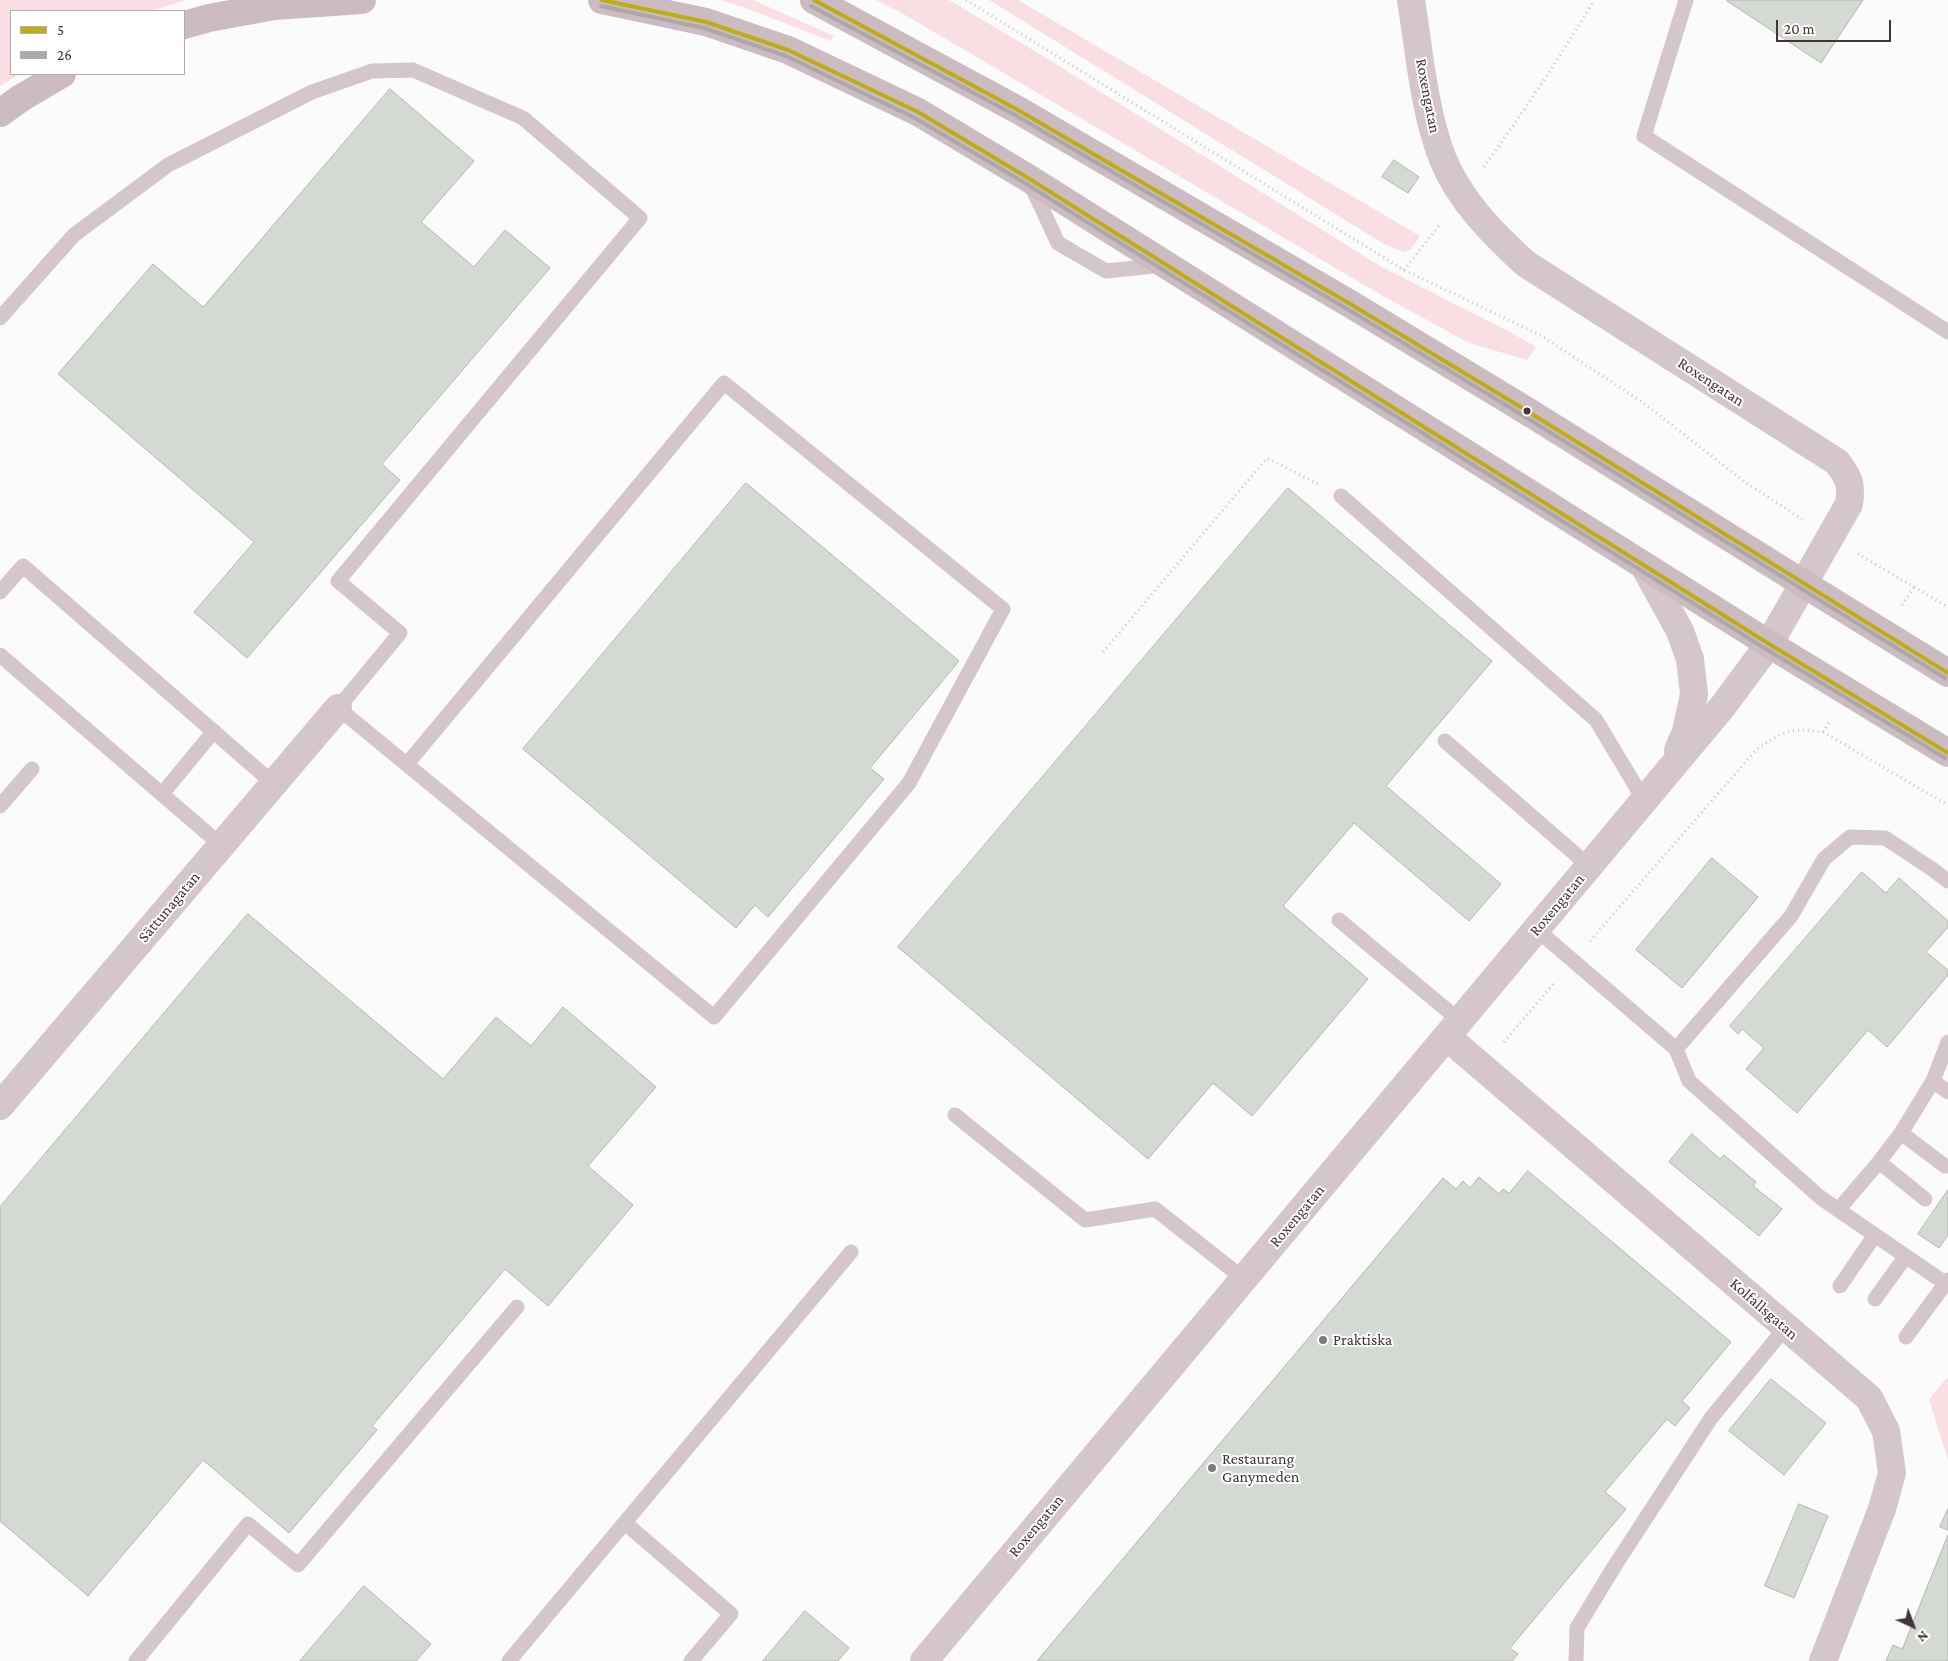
<!DOCTYPE html>
<meta charset="utf-8">
<style>
body{margin:0}
#map{position:relative;width:1948px;height:1661px;overflow:hidden;background:#fbfbfb;font-family:"Crimson Pro",serif}
canvas{display:block}
.legend{position:absolute;left:10px;top:10px;width:175px;height:65px;box-sizing:border-box;background:#fff;border:1px solid #b4adaf;margin:0;padding:6px 9px;list-style:none;font-size:15px;color:#433236}
.legend li{display:flex;align-items:center;gap:10px;height:25px}
.legend b{width:25px;border:1px solid #b4adaf}
.north{position:absolute;left:1888px;top:1601px;width:50px;height:50px;-webkit-text-stroke:4px #fff;paint-order:stroke;rotate:137deg;font-size:14px;font-weight:700;line-height:20px;text-align:center;color:#433236}
.north::after{content:'';display:block;margin:auto;width:18px;height:22px;background:#433236;clip-path:polygon(50% 0,100% 100%,50% 72%,0 100%)}
.scale{position:absolute;left:1776px;top:20px;width:115px;height:22px;box-sizing:border-box;border:2px solid #433236;border-top:0;padding-left:6px;font-size:15px;line-height:18px;white-space:nowrap;color:#433236;-webkit-text-stroke:4px #fff;paint-order:stroke}
</style>
<div id="map">
<canvas width="1948" height="1661"></canvas>
<ul class="legend">
<li><b style="height:6px;background:#bdac13"></b>5</li>
<li><b style="height:6px;background:#aca8a9"></b>26</li>
</ul>
<div class="north">N</div>
<div class="scale">20 m</div>
</div>
<script>
const c = document.querySelector('canvas').getContext('2d');
c.lineJoin = 'round';
function fill(path, color) {
  c.fillStyle = color;
  c.fill(path, 'evenodd');
}
function strokePath(path, color, width, dash) {
  c.strokeStyle = color;
  c.lineWidth = width;
  c.lineCap = dash ? 'butt' : 'round';
  c.setLineDash(dash || []);
  c.stroke(path);
}
function write(font, color, halo, rows, align = 'center') {
  c.font = font + ' "Crimson Pro",serif';
  c.lineWidth = 4;
  c.setLineDash([]);
  c.textBaseline = 'middle';
  c.strokeStyle = halo;
  c.fillStyle = color;
  for (const [text, x, y, turn = 0] of rows) {
    c.save();
    c.translate(x, y);
    c.rotate((+turn || 0) * Math.PI / 180);
    c.textAlign = isNaN(turn) ? turn : align;
    if (halo) c.strokeText(text, 0, 0);
    c.fillText(text, 0, 0);
    c.restore();
  }
}
fill(new Path2D(`
 M 0,0 L 186,0 L 151,11 L 11,11 L 11,74 L 20,74 L 0,86 Z
 M 720,0 L 753,0 L 834,36 L 831,41 L 740,6 Z
 M 876,0 L 949,0 L 1043,56 L 1380,266 L 1510,332 L 1536,347 L 1527,360 L 1469,343 L 1383,296 L 905,15 Z
 M 989,0 L 1018,0 L 1420,236 L 1411,249 L 1404,252 L 1384,244 Z
 M 1948,1377 L 1948,1460 L 1929,1399 Z`), '#f9dee4');
const building = new Path2D(`
 M 1728,0 L 1863,0 L 1821,63 L 1727,1 Z
 M 390,89 L 474,161 L 421,222 L 474,267 L 505,230 L 550,268 L 382,464 L 400,480 L 247,658 L 194,612 L 254,542 L 58,374 L 153,264 L 203,307 Z
 M 1394,160 L 1419,177 L 1408,193 L 1382,177 Z
 M 746,483 L 959,661 L 870,768 L 884,779 L 768,917 L 755,905 L 736,928 L 523,749 Z
 M 1288,488 L 1492,661 L 1386,786 L 1501,884 L 1469,921 L 1354,823 L 1283,906 L 1368,979 L 1252,1116 L 1213,1083 L 1148,1159 L 898,947 Z
 M 1712,858 L 1758,897 L 1682,988 L 1636,950 Z
 M 1862,872 L 1886,893 L 1899,878 L 1948,921 L 1948,927 L 1926,952 L 1948,970 L 1948,975 L 1887,1047 L 1868,1030 L 1797,1113 L 1746,1069 L 1764,1048 L 1742,1029 L 1738,1034 L 1730,1026 Z
 M 248,914 L 443,1079 L 496,1017 L 531,1046 L 563,1007 L 656,1087 L 588,1166 L 633,1205 L 548,1306 L 505,1269 L 372,1426 L 377,1430 L 289,1533 L 203,1460 L 88,1596 L 0,1521 L 0,1207 Z
 M 1692,1134 L 1720,1159 L 1724,1155 L 1756,1182 L 1753,1186 L 1782,1209 L 1759,1236 L 1669,1162 Z
 M 1528,1171 L 1731,1342 L 1682,1401 L 1690,1408 L 1675,1426 L 1667,1419 L 1605,1492 L 1626,1509 L 1510,1648 L 1518,1654 L 1512,1661 L 1037,1661 L 1443,1178 L 1456,1189 L 1463,1181 L 1470,1188 L 1479,1177 L 1499,1194 L 1503,1189 L 1509,1193 Z
 M 1948,1190 L 1948,1235 L 1939,1248 L 1918,1234 Z
 M 1771,1379 L 1826,1423 L 1784,1475 L 1729,1431 Z
 M 1799,1504 L 1828,1516 L 1794,1598 L 1765,1586 Z
 M 1948,1509 L 1948,1530 L 1940,1527 Z
 M 1948,1535 L 1948,1661 L 1886,1661 L 1893,1645 L 1902,1649 Z
 M 364,1586 L 431,1644 L 416,1661 L 300,1661 Z
 M 805,1611 L 849,1648 L 838,1661 L 763,1661 Z`);
fill(building, '#d5d9d3');
strokePath(building, '#b4b7b1', 1);
strokePath(new Path2D(`
 M 966,0 L 1404,270 L 1542,336 L 1645,404 L 1746,483 L 1802,519
 M 1484,167 C 1523,112 1560,58 1594,0
 M 1404,270 L 1441,223
 M 1858,554 L 1948,607
 M 1902,605 L 1914,587
 M 1103,652 L 1267,458 L 1318,484
 M 1823,732 L 1948,805
 M 1590,941 L 1755,751 C 1780,732 1791,727 1823,732 L 1830,721
 M 1504,1042 L 1555,982`), '#ccc3c5', 3, [1, 4]);
strokePath(new Path2D(`
 M 1686,0 L 1644,136 L 1948,332
 M 1030,183 L 1058,243 L 1106,271 L 1164,265
 M 0,318 L 74,235 L 168,165 L 312,92 L 372,71 L 413,70 L 523,118 L 640,218 L 338,581 L 400,633 L 338,708 L 714,1017 L 909,783 L 1003,609 L 724,383 L 407,764
 M 1341,496 L 1596,720 L 1644,800
 M 0,592 L 23,566 L 274,784
 M 0,655 L 221,845
 M 1445,741 L 1589,866
 M 162,794 L 214,731
 M 0,806 L 32,769
 M 1339,920 L 1460,1021
 M 1536,929 L 1676,1049 L 1689,1081 L 1821,1198 L 1945,1283
 M 1676,1049 L 1791,916 L 1824,859 L 1850,837 L 1885,838 L 1932,869 L 1948,881
 M 1933,1081 L 1948,1042
 M 955,1115 L 1085,1220 L 1155,1209 L 1244,1279
 M 1901,1133 L 1945,1166
 M 1879,1162 L 1925,1199
 M 1838,1210 L 1879,1162 L 1901,1133 L 1933,1081 L 1948,1092
 M 1840,1286 L 1875,1235
 M 1875,1299 L 1906,1256
 M 1906,1337 L 1948,1280
 M 625,1523 L 731,1614 L 691,1661
 M 136,1661 L 248,1524 L 298,1565 L 517,1307
 M 509,1661 L 851,1252
 M 1576,1661 L 1577,1628 L 1614,1567 L 1711,1418 L 1786,1327`), '#d5c6ca', 15);
strokePath(new Path2D(`
 M 1644,566 L 1680,631 L 1690,659 L 1694,694 L 1686,732 L 1678,750
 M 1447,1037 L 1869,1398 L 1886,1431 L 1892,1473 L 1882,1509 L 1823,1661
 M 0,1106 L 338,708
 M 924,1661 L 1723,706 L 1769,644 L 1849,504 C 1852,484 1849,478 1837,462 L 1526,264 C 1493,234 1459,200 1442,157 C 1424,110 1419,50 1411,0`), '#d5c6ca', 28);
strokePath(new Path2D(`
 M 602,0 L 706,22 L 788,50 L 918,112 L 1028,178 L 1769,644 L 1948,753
 M 814,0 L 1018,110 L 1352,305 L 1527,411 L 1804,584 L 1948,673
 M 184,25 L 209,18 L 274,6 L 362,0
 M 0,113 L 21,98 L 62,74`), '#ccbbc0', 28);
strokePath(new Path2D(`
 M 602,0 L 706,22 L 788,50 L 918,112 L 1028,178 L 1769,644 L 1948,753
 M 814,0 L 1018,110 L 1352,305 L 1527,411 L 1948,673`), '#bdac13', 4);
strokePath(new Path2D(`
 M 601,6 L 704,28 L 786,56 L 915,118 L 1025,183 L 1766,649 L 1945,758
 M 811,6 L 1015,115 L 1349,310 L 1524,416 L 1945,678`), '#aca8a9', 4);
for (const [x, y, r, color] of [
 [1527,411,4.5,"#433236"],
 [1323,1340,5,"#83787b"],
 [1212,1468,5,"#83787b"]
]) {
  const dot = new Path2D();
  dot.arc(x, y, r, 0, 2 * Math.PI);
  c.fillStyle = color;
  c.fill(dot);
  strokePath(dot, '#fff', 2);
}
write('16px', '#433236', '#fff', [
 ["Roxengatan",1428,96,79],
 ["Roxengatan",1711,382,33],
 ["Roxengatan",1557,905,-50],
 ["Sättunagatan",169,907,-50],
 ["Roxengatan",1297,1216,-50],
 ["Kolfallsgatan",1764,1309,41],
 ["Roxengatan",1036,1526,-50]
]);
write('16px', '#433236', '#fff', [
 ["Praktiska",1333,1340],
 ["Restaurang",1222,1459],
 ["Ganymeden",1222,1477]
], 'left');
</script>
